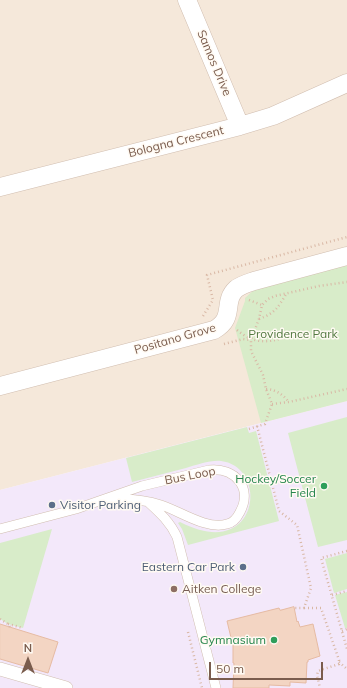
<!DOCTYPE html>
<style>
body{margin:0}
#map{position:relative;width:347px;height:688px;overflow:hidden;background:#fdf6ec;font-family:Mulish,sans-serif}
canvas{display:block}
.north{position:absolute;left:8px;top:640px;width:40px;height:40px;-webkit-text-stroke:3px #fffaf3;paint-order:stroke;rotate:0deg;font-size:11px;font-weight:700;line-height:16px;text-align:center;color:#7a5c4d}
.north::after{content:'';display:block;margin:auto;width:14px;height:18px;background:#7a5c4d;clip-path:polygon(50% 0,100% 100%,50% 72%,0 100%)}
.scale{position:absolute;left:209px;top:662px;width:114px;height:18px;box-sizing:border-box;border:2px solid #7a5c4d;border-top:0;padding-left:5px;font-size:12px;line-height:14px;white-space:nowrap;color:#7a5c4d;-webkit-text-stroke:3px #fffaf3;paint-order:stroke}
</style>
<div id="map">
<canvas width="347" height="688"></canvas>
<div class="north">N</div>
<div class="scale">50 m</div>
</div>
<script>
const c = document.querySelector('canvas').getContext('2d');
c.lineJoin = 'round';
function fill(path, color) {
  c.fillStyle = color;
  c.fill(path, 'evenodd');
}
function strokePath(path, color, width, dash) {
  c.strokeStyle = color;
  c.lineWidth = width;
  c.lineCap = dash ? 'butt' : 'round';
  c.setLineDash(dash || []);
  c.stroke(path);
}
function write(font, color, halo, rows, align = 'center') {
  c.font = font + ' Mulish,sans-serif';
  c.lineWidth = 3;
  c.setLineDash([]);
  c.textBaseline = 'middle';
  c.strokeStyle = halo;
  c.fillStyle = color;
  for (const [text, x, y, turn = 0] of rows) {
    c.save();
    c.translate(x, y);
    c.rotate((+turn || 0) * Math.PI / 180);
    c.textAlign = isNaN(turn) ? turn : align;
    if (halo) c.strokeText(text, 0, 0);
    c.fillText(text, 0, 0);
    c.restore();
  }
}
fill(new Path2D(`
 M 0,0 L 347,0 L 347,401 L 0,490 Z`), '#f5e8da');
fill(new Path2D(`
 M 347,401 L 347,688 L 0,688 L 0,490 Z`), '#f3e8fa');
fill(new Path2D(`
 M 347,264 L 347,401 L 261,423 L 235,328 L 245,301 L 245,298 L 256,288 Z
 M 347,417 L 347,540 L 318,547 L 288,433 Z
 M 247,427 L 249,433 L 256,431 L 279,521 L 188,545 L 182,529 L 178,523 L 180,522 C 259,563 270,467 221,461 C 210,460 197,465 186,468 C 168,473 150,477 132,482 L 126,458 Z
 M 52,529 L 23,628 L 8,624 L 0,619 L 0,543 Z
 M 347,553 L 347,589 L 334,593 L 325,559 Z
 M 347,592 L 347,628 L 345,628 L 335,595 Z`), '#d8ecc9');
const building = new Path2D(`
 M 294,607 L 297,622 L 298,621 L 300,627 L 313,624 L 320,656 L 308,660 L 308,662 L 307,662 L 306,683 L 290,682 L 290,686 L 269,685 L 269,688 L 233,688 L 234,663 L 233,663 L 233,646 L 227,621 L 279,608 L 280,610 Z
 M 0,624 L 58,642 L 48,673 L 0,659 Z`);
fill(building, '#f3d5c3');
strokePath(building, '#e6bba3', 1);
const service = new Path2D(`
 M 148,502 C 160,513 170,522 177,537 L 216,688
 M 0,529 L 76,509 L 142,486 L 209,470 C 235,467 253,488 240,512 C 237,518 233,523 227,524 C 206,530 180,511 161,505 C 142,499 120,498 100,501`);
const pedestrian = new Path2D(`
 M 0,669 L 66,688`);
const minor = new Path2D(`
 M 187,0 L 240,126
 M 0,187 L 240,126 L 273,116 L 347,83
 M 0,386 L 214,330 C 236,318 222,302 236,289 C 241,285 248,283 254,281 L 347,256`);
strokePath(service, '#d1beb0', 10);
strokePath(pedestrian, '#d1beb0', 14);
strokePath(minor, '#d1beb0', 19);
strokePath(new Path2D(`
 M 249,300 L 262,305
 M 203,316 L 213,300 L 207,275 L 347,237
 M 259,319 C 277,312 277,308 287,293
 M 237,330 C 254,344 266,343 287,337
 M 224,344 L 243,339 L 251,340
 M 266,389 C 277,390 282,394 289,402
 M 272,404 L 289,402 L 347,389
 M 257,426 L 279,511 L 297,525 L 311,588 L 304,608 L 294,608
 M 249,429 L 265,424 L 272,404 L 266,389 L 263,375 L 251,351 L 251,340 L 259,319 L 262,305 L 268,299 L 275,296 L 319,286 L 347,282
 M 347,551 L 321,558 L 347,649
 M 332,595 L 347,591
 M 304,608 L 321,608 L 339,660 L 339,664 L 318,671 L 317,675 L 320,688
 M 0,619 L 8,624 L 10,627
 M 8,624 L 23,628
 M 342,631 L 347,629
 M 188,632 L 202,688
 M 339,662 L 347,669`), '#d9b8a5', 2.5, [1, 3]);
strokePath(service, '#fff', 9);
strokePath(pedestrian, '#fff', 13);
strokePath(minor, '#fff', 18);
for (const [x, y, r, color] of [
 [324,486,4,"#2e9e5b"],
 [52,505,4,"#5c6f8a"],
 [243,567,4,"#5c6f8a"],
 [174,589,4,"#8d6e63"],
 [274,640,4,"#2e9e5b"]
]) {
  const dot = new Path2D();
  dot.arc(x, y, r, 0, 2 * Math.PI);
  c.fillStyle = color;
  c.fill(dot);
  strokePath(dot, '#fffaf3', 1.5);
}
write('12px', '#7a5c4d', '#fffaf3', [
 ["Samos Drive",214,63,67],
 ["Bologna Crescent",176,142,-14],
 ["Positano Grove",175,339,-16],
 ["Bus Loop",190,476,-11]
]);
write('12px', '#537a41', '#fffaf3', [
 ["Providence Park",293,334]
]);
write('12px', '#27864d', '#fffaf3', [
 ["Hockey/Soccer",316,479],
 ["Field",316,493],
 ["Gymnasium",266,640]
], 'right');
write('12px', '#4e5e75', '#fffaf3', [
 ["Visitor Parking",60,505],
 ["Eastern Car Park",235,567,"right"]
], 'left');
write('12px', '#785e54', '#fffaf3', [
 ["Aitken College",182,589]
], 'left');
</script>
